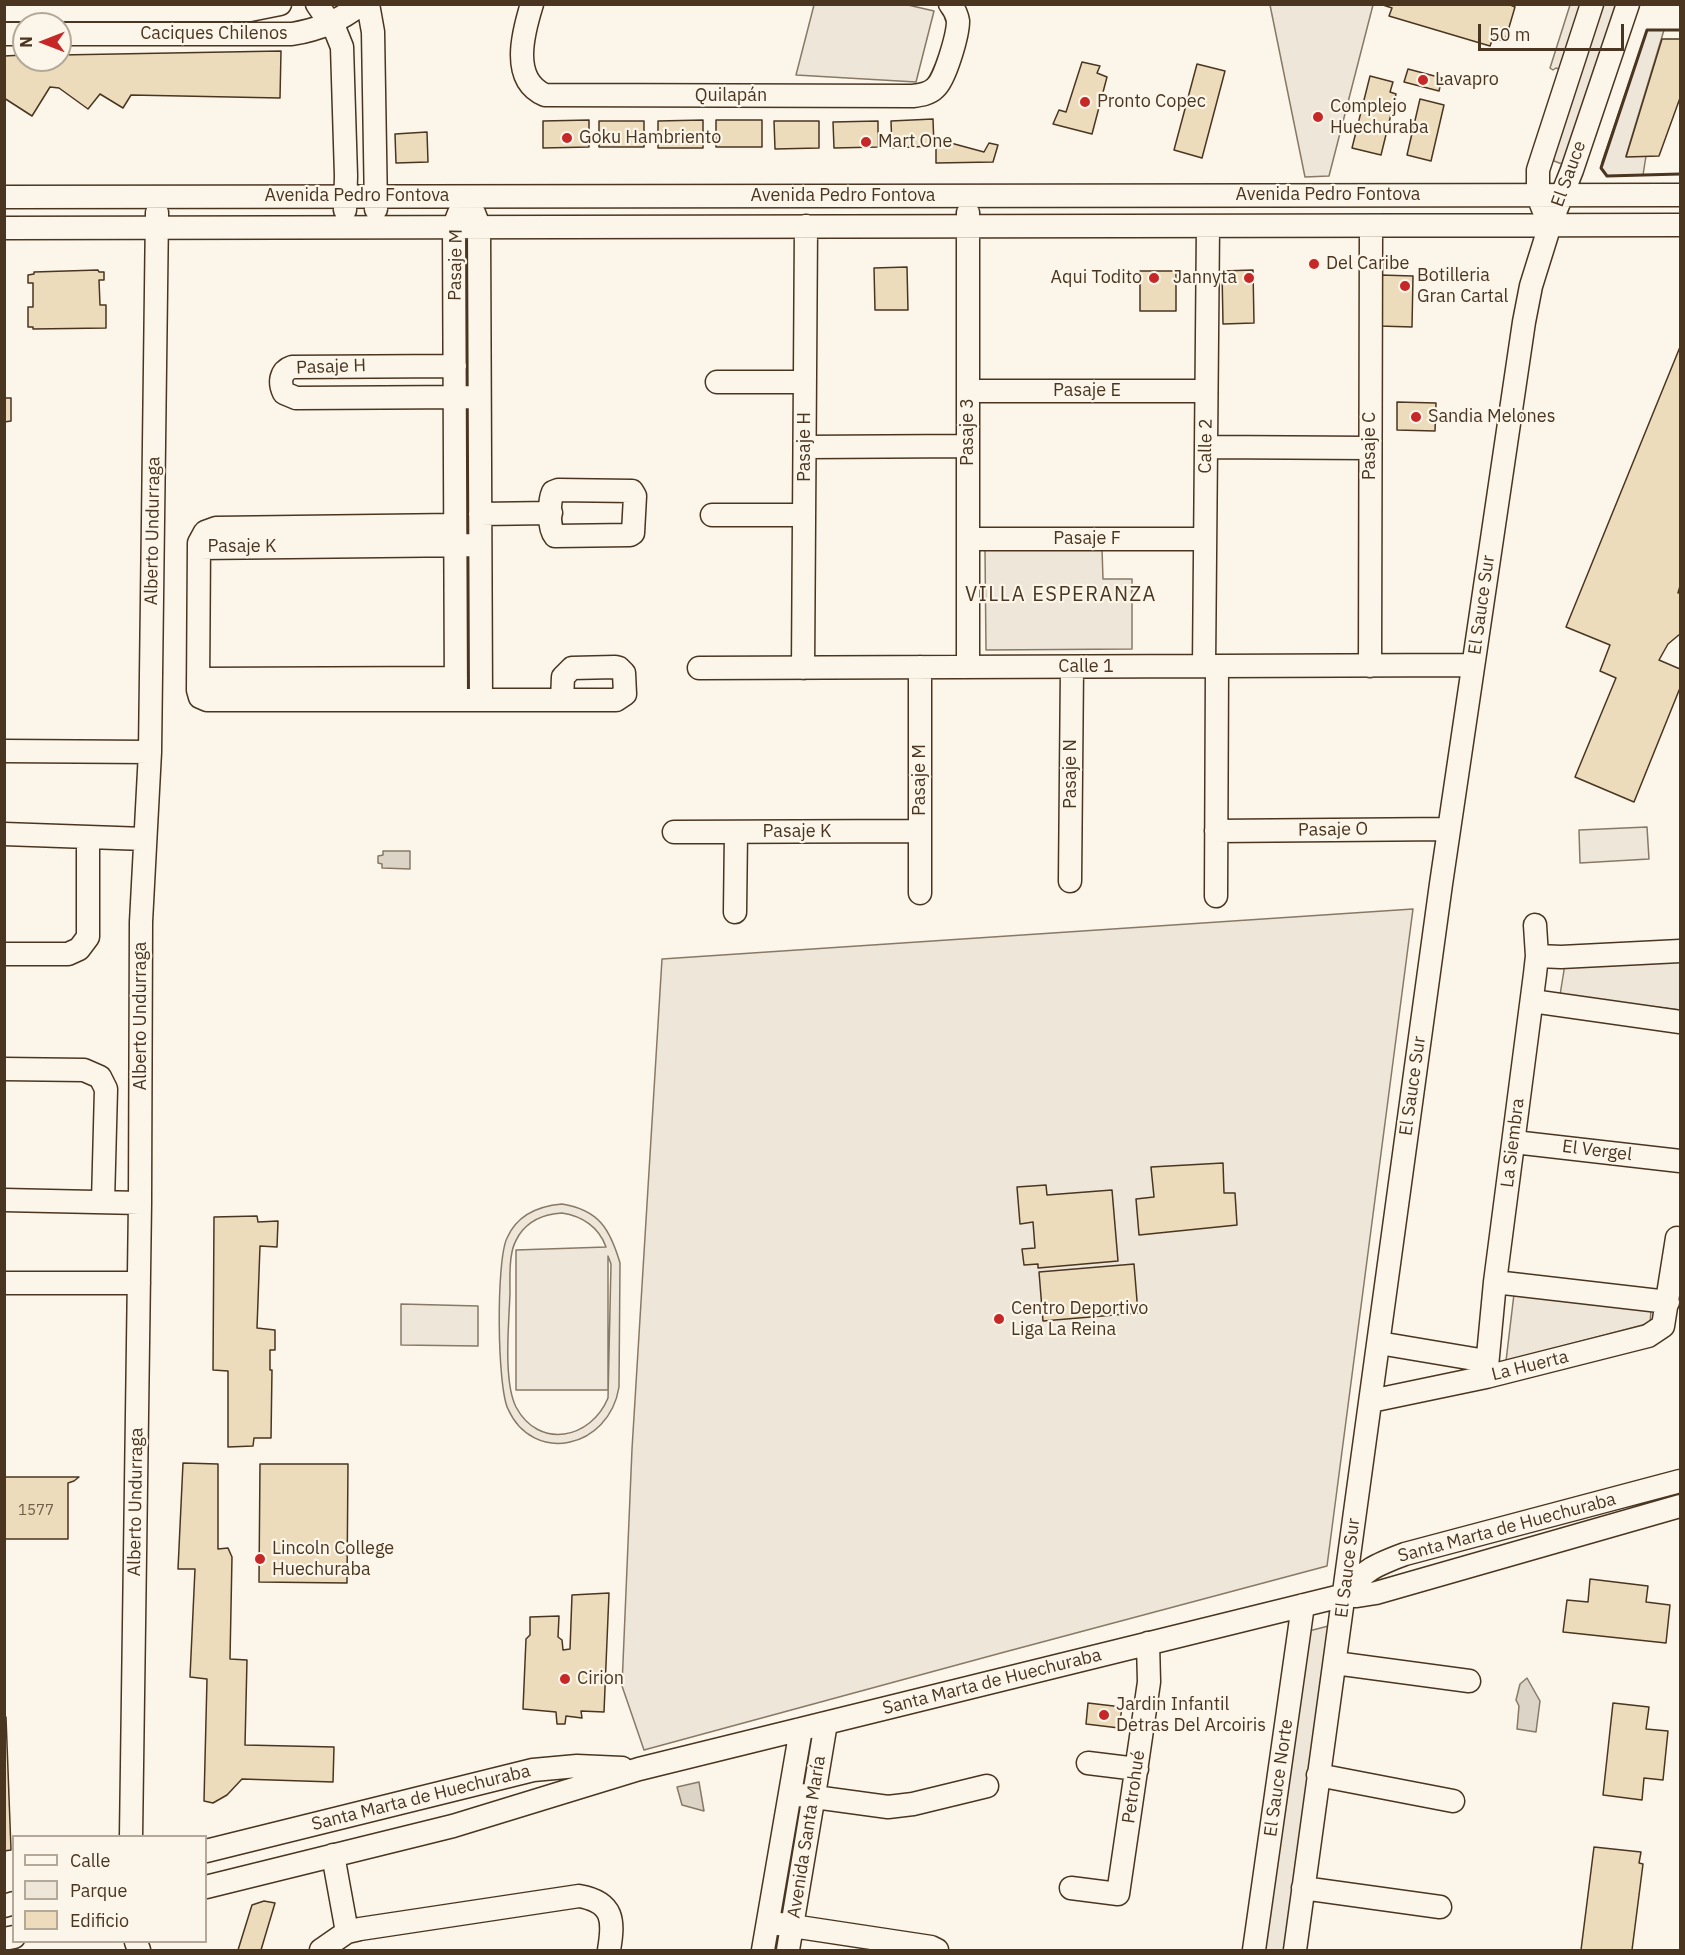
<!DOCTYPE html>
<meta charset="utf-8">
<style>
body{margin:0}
#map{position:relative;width:1685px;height:1955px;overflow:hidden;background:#fbf6e9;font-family:"IBM Plex Sans",sans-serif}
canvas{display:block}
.frame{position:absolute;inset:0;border:6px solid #4a3520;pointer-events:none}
.legend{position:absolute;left:12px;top:1835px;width:195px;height:108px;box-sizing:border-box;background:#fbf6e9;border:2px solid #b4a999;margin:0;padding:8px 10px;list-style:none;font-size:18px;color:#4a3520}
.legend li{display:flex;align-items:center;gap:12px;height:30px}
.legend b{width:30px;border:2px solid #b4a999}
.north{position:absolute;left:12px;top:12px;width:60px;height:60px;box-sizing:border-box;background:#fbf6e9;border:2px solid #b4a999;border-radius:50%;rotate:270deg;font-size:16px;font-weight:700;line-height:24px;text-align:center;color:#4a3520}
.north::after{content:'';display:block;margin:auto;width:21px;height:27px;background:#c62828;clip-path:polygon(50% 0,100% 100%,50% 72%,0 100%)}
.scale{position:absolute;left:1478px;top:24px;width:146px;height:27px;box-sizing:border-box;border:3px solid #4a3520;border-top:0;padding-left:8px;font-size:18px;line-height:21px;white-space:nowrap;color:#4a3520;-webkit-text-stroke:4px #fbf6e9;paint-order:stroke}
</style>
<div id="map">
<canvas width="1685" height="1955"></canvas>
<div class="frame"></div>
<ul class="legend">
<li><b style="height:8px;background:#fbf6e9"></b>Calle</li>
<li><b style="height:16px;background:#ede6d9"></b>Parque</li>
<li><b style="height:16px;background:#ecdcbc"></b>Edificio</li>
</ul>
<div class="north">N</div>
<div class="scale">50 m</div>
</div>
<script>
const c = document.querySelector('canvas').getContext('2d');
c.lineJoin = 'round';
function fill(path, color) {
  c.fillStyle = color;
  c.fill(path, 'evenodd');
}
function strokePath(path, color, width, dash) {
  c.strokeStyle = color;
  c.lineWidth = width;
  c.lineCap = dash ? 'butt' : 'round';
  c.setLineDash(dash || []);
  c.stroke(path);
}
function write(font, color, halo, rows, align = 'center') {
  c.font = font + ' "IBM Plex Sans",sans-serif';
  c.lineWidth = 4.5;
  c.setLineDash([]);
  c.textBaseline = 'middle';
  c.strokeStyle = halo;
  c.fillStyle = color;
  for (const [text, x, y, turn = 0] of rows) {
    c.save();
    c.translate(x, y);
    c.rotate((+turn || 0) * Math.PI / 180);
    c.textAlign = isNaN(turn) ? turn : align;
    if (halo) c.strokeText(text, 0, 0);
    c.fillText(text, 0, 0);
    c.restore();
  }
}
const green = new Path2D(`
 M 814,5 L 908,5 L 934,11 L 916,82 L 796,75 Z
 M 1270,5 L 1373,5 L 1329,176 L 1305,177 Z
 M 1570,5 L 1584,5 L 1562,70 L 1556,68 L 1553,70 L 1550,68 Z
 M 1601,5 L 1618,5 L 1562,164 L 1554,161 L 1552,152 Z
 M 1647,30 L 1664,30 L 1626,156 L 1646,156 L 1643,175 L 1607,176 L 1601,168 L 1602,162 Z
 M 1102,549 L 1103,579 L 1132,579 L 1132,649 L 986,650 L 985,550 Z
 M 1647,827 L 1649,859 L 1580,863 L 1579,830 Z
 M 1413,909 L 1327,1566 L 1001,1653 L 644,1750 L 622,1686 L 632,1449 L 662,959 Z
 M 1680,960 L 1680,1010 L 1560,995 L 1565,964 Z
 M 562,1204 C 599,1210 610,1229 620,1263 L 619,1387 C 609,1449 533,1465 508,1409 C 497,1386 496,1261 507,1238 C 517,1215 539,1206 562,1204 ZM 562,1213 C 582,1216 599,1227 606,1247 L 516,1250 L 516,1390 L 608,1390 L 608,1256 L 611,1264 L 608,1398 C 591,1439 539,1450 516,1407 C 503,1381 509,1323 510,1293 C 510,1279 509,1265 512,1252 C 513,1246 516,1240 519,1235 C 529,1220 545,1214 562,1213 Z
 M 1514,1294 L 1651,1311 L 1650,1323 L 1506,1361 Z
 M 401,1304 L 478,1306 L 478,1346 L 401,1345 Z
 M 1344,1622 L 1295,1950 L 1258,1950 L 1305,1632 Z`);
fill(green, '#ede6d9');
strokePath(green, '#887966', 1.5);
const water = new Path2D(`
 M 383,851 L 410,851 L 410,869 L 382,868 L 382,864 L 378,863 L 378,856 L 383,855 Z
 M 1527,1678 L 1540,1701 L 1536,1732 L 1517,1729 L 1519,1706 L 1516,1700 L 1520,1684 Z
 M 699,1782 L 704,1811 L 682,1805 L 677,1787 Z`);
fill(water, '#dcd4c6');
strokePath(water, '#887966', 1.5);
const building = new Path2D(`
 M 1380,4 L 1508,4 L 1515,7 L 1505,41 L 1493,38 L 1490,46 L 1389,16 L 1392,8 Z
 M 1662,39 L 1680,39 L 1680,98 L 1659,156 L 1626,157 Z
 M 281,51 L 280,98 L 131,95 L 123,108 L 100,94 L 88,109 L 59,88 L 50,87 L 32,116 L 4,98 L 4,56 L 24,55 L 24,60 L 60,60 L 60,55 Z
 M 1082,62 L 1100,66 L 1097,73 L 1107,77 L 1092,134 L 1053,124 L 1059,110 L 1066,112 Z
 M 1197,64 L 1225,71 L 1202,158 L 1174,150 Z
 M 1408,69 L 1442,78 L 1439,91 L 1404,82 Z
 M 1370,76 L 1393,82 L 1390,92 L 1396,94 L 1381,155 L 1352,148 Z
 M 1420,99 L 1444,105 L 1431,161 L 1407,155 Z
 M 933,119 L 934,146 L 892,148 L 891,121 Z
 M 589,120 L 589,147 L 543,148 L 543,121 Z
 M 703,120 L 703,148 L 658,148 L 658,121 Z
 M 716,120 L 762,120 L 762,147 L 716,147 Z
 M 599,121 L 644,121 L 644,147 L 599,147 Z
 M 774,121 L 819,121 L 819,148 L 775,149 Z
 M 878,121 L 878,147 L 834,148 L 833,122 Z
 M 427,132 L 428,162 L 396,163 L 395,134 Z
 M 936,142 L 947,142 L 984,152 L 989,143 L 998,145 L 993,162 L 936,163 Z
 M 907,267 L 908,310 L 875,310 L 874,268 Z
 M 98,270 L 99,272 L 104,272 L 104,280 L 99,280 L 100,305 L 106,305 L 106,328 L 33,329 L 33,327 L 28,327 L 28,307 L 33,307 L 33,283 L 28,283 L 28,275 L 34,274 L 34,272 Z
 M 1253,270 L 1254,323 L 1223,324 L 1222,271 Z
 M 1140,271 L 1176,271 L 1176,311 L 1140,311 Z
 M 1380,275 L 1413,276 L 1412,327 L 1379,326 Z
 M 1680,347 L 1680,586 L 1678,593 L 1680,592 L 1680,634 L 1668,644 L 1659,660 L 1680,669 L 1680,688 L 1634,802 L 1575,777 L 1616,678 L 1600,671 L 1610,645 L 1566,627 Z
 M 4,379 L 5,398 L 11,398 L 11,421 L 4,422 Z
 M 1397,402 L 1436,403 L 1435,431 L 1397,430 Z
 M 1223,1163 L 1224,1193 L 1235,1193 L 1237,1225 L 1139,1235 L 1136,1199 L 1154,1197 L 1151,1167 Z
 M 1046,1185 L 1047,1195 L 1112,1190 L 1118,1261 L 1038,1268 L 1038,1264 L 1024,1265 L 1022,1249 L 1035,1248 L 1033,1222 L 1020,1224 L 1017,1187 Z
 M 257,1216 L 258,1222 L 278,1221 L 277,1247 L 260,1246 L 257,1328 L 275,1330 L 275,1350 L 270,1350 L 270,1370 L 272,1370 L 271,1438 L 254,1438 L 253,1446 L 228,1447 L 228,1371 L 213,1370 L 214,1217 Z
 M 1134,1264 L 1138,1313 L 1043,1321 L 1039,1272 Z
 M 183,1463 L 218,1464 L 218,1549 L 228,1548 L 232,1557 L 230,1659 L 247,1660 L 245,1745 L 334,1747 L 333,1782 L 242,1779 L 227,1795 L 213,1803 L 204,1801 L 207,1679 L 190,1677 L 195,1569 L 178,1569 Z
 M 260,1464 L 348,1464 L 347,1583 L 259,1582 Z
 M 4,1477 L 79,1477 L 74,1481 L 68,1483 L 68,1539 L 4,1539 Z
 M 1590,1579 L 1648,1586 L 1646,1602 L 1670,1605 L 1666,1643 L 1563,1632 L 1567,1600 L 1588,1602 Z
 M 609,1593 L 604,1712 L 581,1711 L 582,1718 L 566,1716 L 565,1724 L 557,1724 L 556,1712 L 523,1709 L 526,1639 L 530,1635 L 530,1617 L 559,1616 L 558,1637 L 562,1640 L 563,1650 L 570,1649 L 572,1595 Z
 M 1088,1703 L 1122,1707 L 1119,1728 L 1086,1724 Z
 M 1613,1703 L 1649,1707 L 1646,1729 L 1668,1731 L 1663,1780 L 1644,1778 L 1642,1800 L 1603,1795 Z
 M 6,1717 L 11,1850 L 4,1851 L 4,1718 Z
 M 1594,1847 L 1641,1852 L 1639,1863 L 1643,1864 L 1632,1950 L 1581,1950 Z
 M 264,1901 L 275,1903 L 261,1950 L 238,1950 L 252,1905 Z`);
fill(building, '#ecdcbc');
strokePath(building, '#4a3520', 1.5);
const minor = new Path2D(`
 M 317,4 L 336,32 L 342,47 L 346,176 L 345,210
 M 368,4 L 373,32 L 376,209
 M 532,4 C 523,33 510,80 545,95 L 913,96 C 921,95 929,94 935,88 C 945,80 958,35 958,21 C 957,15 954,9 950,4
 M 4,10 L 250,10 L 280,4
 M 4,34 L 24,34
 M 60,34 L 292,34 C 318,30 340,21 361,4
 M 4,197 L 1680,195
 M 1543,209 L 1538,196 L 1538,170 L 1592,4
 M 474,213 L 479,226 L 481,700
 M 968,213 L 968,667
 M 4,228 L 1680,225
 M 455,366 L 292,367 C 280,371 279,383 284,393 L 296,398 L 470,397
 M 717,382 L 805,382
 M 968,391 L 1206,391
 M 805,447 L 968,446
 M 1206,447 L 1370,448
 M 558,490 L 632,491 L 635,496 L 633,533 L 630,535 L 555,536 C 548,528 549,501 553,492 Z
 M 480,514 L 551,513
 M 712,515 L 804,515
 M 455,525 L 216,528 L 205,532 L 199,543 L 198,690 L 200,697 L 207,700 L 616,700 L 625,694 L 624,673 L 619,668 L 615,667 L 572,668 L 563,677 L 562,700
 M 968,539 L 1205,539
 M 199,548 L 471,545
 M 1204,666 L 1208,226
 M 1370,666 L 1371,226
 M 920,667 L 920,893
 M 699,668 L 1473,665
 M 803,668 L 806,226
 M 198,679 L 456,678
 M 456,700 L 454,226 L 459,213
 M 4,751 L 150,752
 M 1216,831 L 1449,829
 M 674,832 L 920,831
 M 4,834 L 145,839
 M 1070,881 L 1072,667
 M 1216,896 L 1217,666
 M 735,912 L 736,832
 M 4,954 L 68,954 L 79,949 L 88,937 L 88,837
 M 1537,956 L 1561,957 L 1680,951
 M 1532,1001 L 1680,1022
 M 4,1069 L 84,1070 L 100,1077 L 106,1089 L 103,1202
 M 1514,1142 L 1680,1161
 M 4,1200 L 140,1203
 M 1495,1282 L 1668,1302
 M 4,1283 L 139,1283
 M 1379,1343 L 1486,1361
 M 1486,1377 L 1495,1282 L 1535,974 L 1537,956 L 1535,925
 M 1371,1401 L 1486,1377 L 1648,1336 L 1663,1326 L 1677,1238
 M 1345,1595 C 1362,1570 1378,1564 1405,1554 L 1680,1481
 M 1335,1663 L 1469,1681
 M 1088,1763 L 1137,1769
 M 1318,1775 L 1453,1801
 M 800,1795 L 888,1807 L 913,1804 L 987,1786
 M 131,1836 L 140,1203 L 141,922 L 150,752 L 157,213
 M 206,1851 L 533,1770 L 577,1766 L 622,1768
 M 333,1855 L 347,1932
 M 206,1887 L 453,1826 L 639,1769 L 1345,1595 L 1357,1596 L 1376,1593 L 1680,1506
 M 1071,1888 L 1118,1894 L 1149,1682 L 1148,1643
 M 1303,1888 L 1440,1907
 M 4,1906 L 14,1903
 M 779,1924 L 931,1947 L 937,1950
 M 4,1939 L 14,1937
 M 136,1942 L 139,1950
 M 321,1950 L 347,1932 L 360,1929 L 579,1896 C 614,1902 614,1921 609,1950
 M 763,1950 L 801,1729
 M 788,1950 L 826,1723
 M 1254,1950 L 1303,1605
 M 1295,1950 L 1441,884 L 1524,322 L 1531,286 L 1550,225 L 1572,170 L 1628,4`);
strokePath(minor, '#4a3520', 25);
strokePath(minor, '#fbf6e9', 22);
strokePath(new Path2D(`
 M 1680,30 L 1647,30 L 1601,168 L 1607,176 L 1680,174`), '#4a3520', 3);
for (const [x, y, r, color] of [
 [1423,80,6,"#c62828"],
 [1085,102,6,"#c62828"],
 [1318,117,6,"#c62828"],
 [567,138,6,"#c62828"],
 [866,142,6,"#c62828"],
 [1314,264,6,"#c62828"],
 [1154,278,6,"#c62828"],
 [1249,278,6,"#c62828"],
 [1405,286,6,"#c62828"],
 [1416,417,6,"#c62828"],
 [999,1319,6,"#c62828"],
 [260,1559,6,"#c62828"],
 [565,1679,6,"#c62828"],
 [1104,1715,6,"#c62828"]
]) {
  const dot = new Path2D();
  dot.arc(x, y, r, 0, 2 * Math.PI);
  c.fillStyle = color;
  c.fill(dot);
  strokePath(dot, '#fbf6e9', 2);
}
write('15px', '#725f47', null, [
 ["1577",36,1511]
]);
write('18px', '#4a3520', '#fbf6e9', [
 ["Caciques Chilenos",214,34],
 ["Quilapán",731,96],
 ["El Sauce",1569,174,-70],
 ["Avenida Pedro Fontova",1328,195],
 ["Avenida Pedro Fontova",357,196],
 ["Avenida Pedro Fontova",843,196],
 ["Pasaje M",456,265,-89],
 ["Pasaje H",331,367,-2],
 ["Pasaje E",1087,391],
 ["Pasaje 3",968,432,-90],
 ["Calle 2",1206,446,-89],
 ["Pasaje C",1370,446,-90],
 ["Pasaje H",805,447,-90],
 ["Alberto Undurraga",153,531,-89],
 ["Pasaje F",1087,539],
 ["Pasaje K",242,547],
 ["El Sauce Sur",1482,605,-82],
 ["Calle 1",1086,667],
 ["Pasaje N",1071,774,-90],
 ["Pasaje M",920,780,-90],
 ["Pasaje O",1333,830,-1],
 ["Pasaje K",797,832],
 ["Alberto Undurraga",141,1016,-90],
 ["El Sauce Sur",1413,1086,-82],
 ["La Siembra",1513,1143,-83],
 ["El Vergel",1597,1151,7],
 ["La Huerta",1530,1366,-14],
 ["Alberto Undurraga",136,1502,-89],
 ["Santa Marta de Huechuraba",1507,1528,-15],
 ["El Sauce Sur",1348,1568,-83],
 ["Santa Marta de Huechuraba",992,1682,-14],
 ["El Sauce Norte",1279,1778,-82],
 ["Petrohué",1134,1787,-82],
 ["Santa Marta de Huechuraba",421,1798,-14],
 ["Avenida Santa María",807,1837,-81]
]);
write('18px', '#4a3520', '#fbf6e9', [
 ["Lavapro",1435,80],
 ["Pronto Copec",1097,102],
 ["Complejo",1330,107],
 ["Huechuraba",1330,128],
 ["Goku Hambriento",579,138],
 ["Mart One",878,142],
 ["Del Caribe",1326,264],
 ["Botilleria",1417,276],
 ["Gran Cartal",1417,297],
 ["Aqui Todito",1142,278,"right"],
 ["Jannyta",1237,278,"right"],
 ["Sandia Melones",1428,417],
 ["Centro Deportivo",1011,1309],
 ["Liga La Reina",1011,1330],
 ["Lincoln College",272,1549],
 ["Huechuraba",272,1570],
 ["Cirion",577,1679],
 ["Jardin Infantil",1116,1705],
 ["Detras Del Arcoiris",1116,1726]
], 'left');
c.letterSpacing = '1.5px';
write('20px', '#4a3520', '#fbf6e9', [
 ["VILLA ESPERANZA",1061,595]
]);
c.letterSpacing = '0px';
</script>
